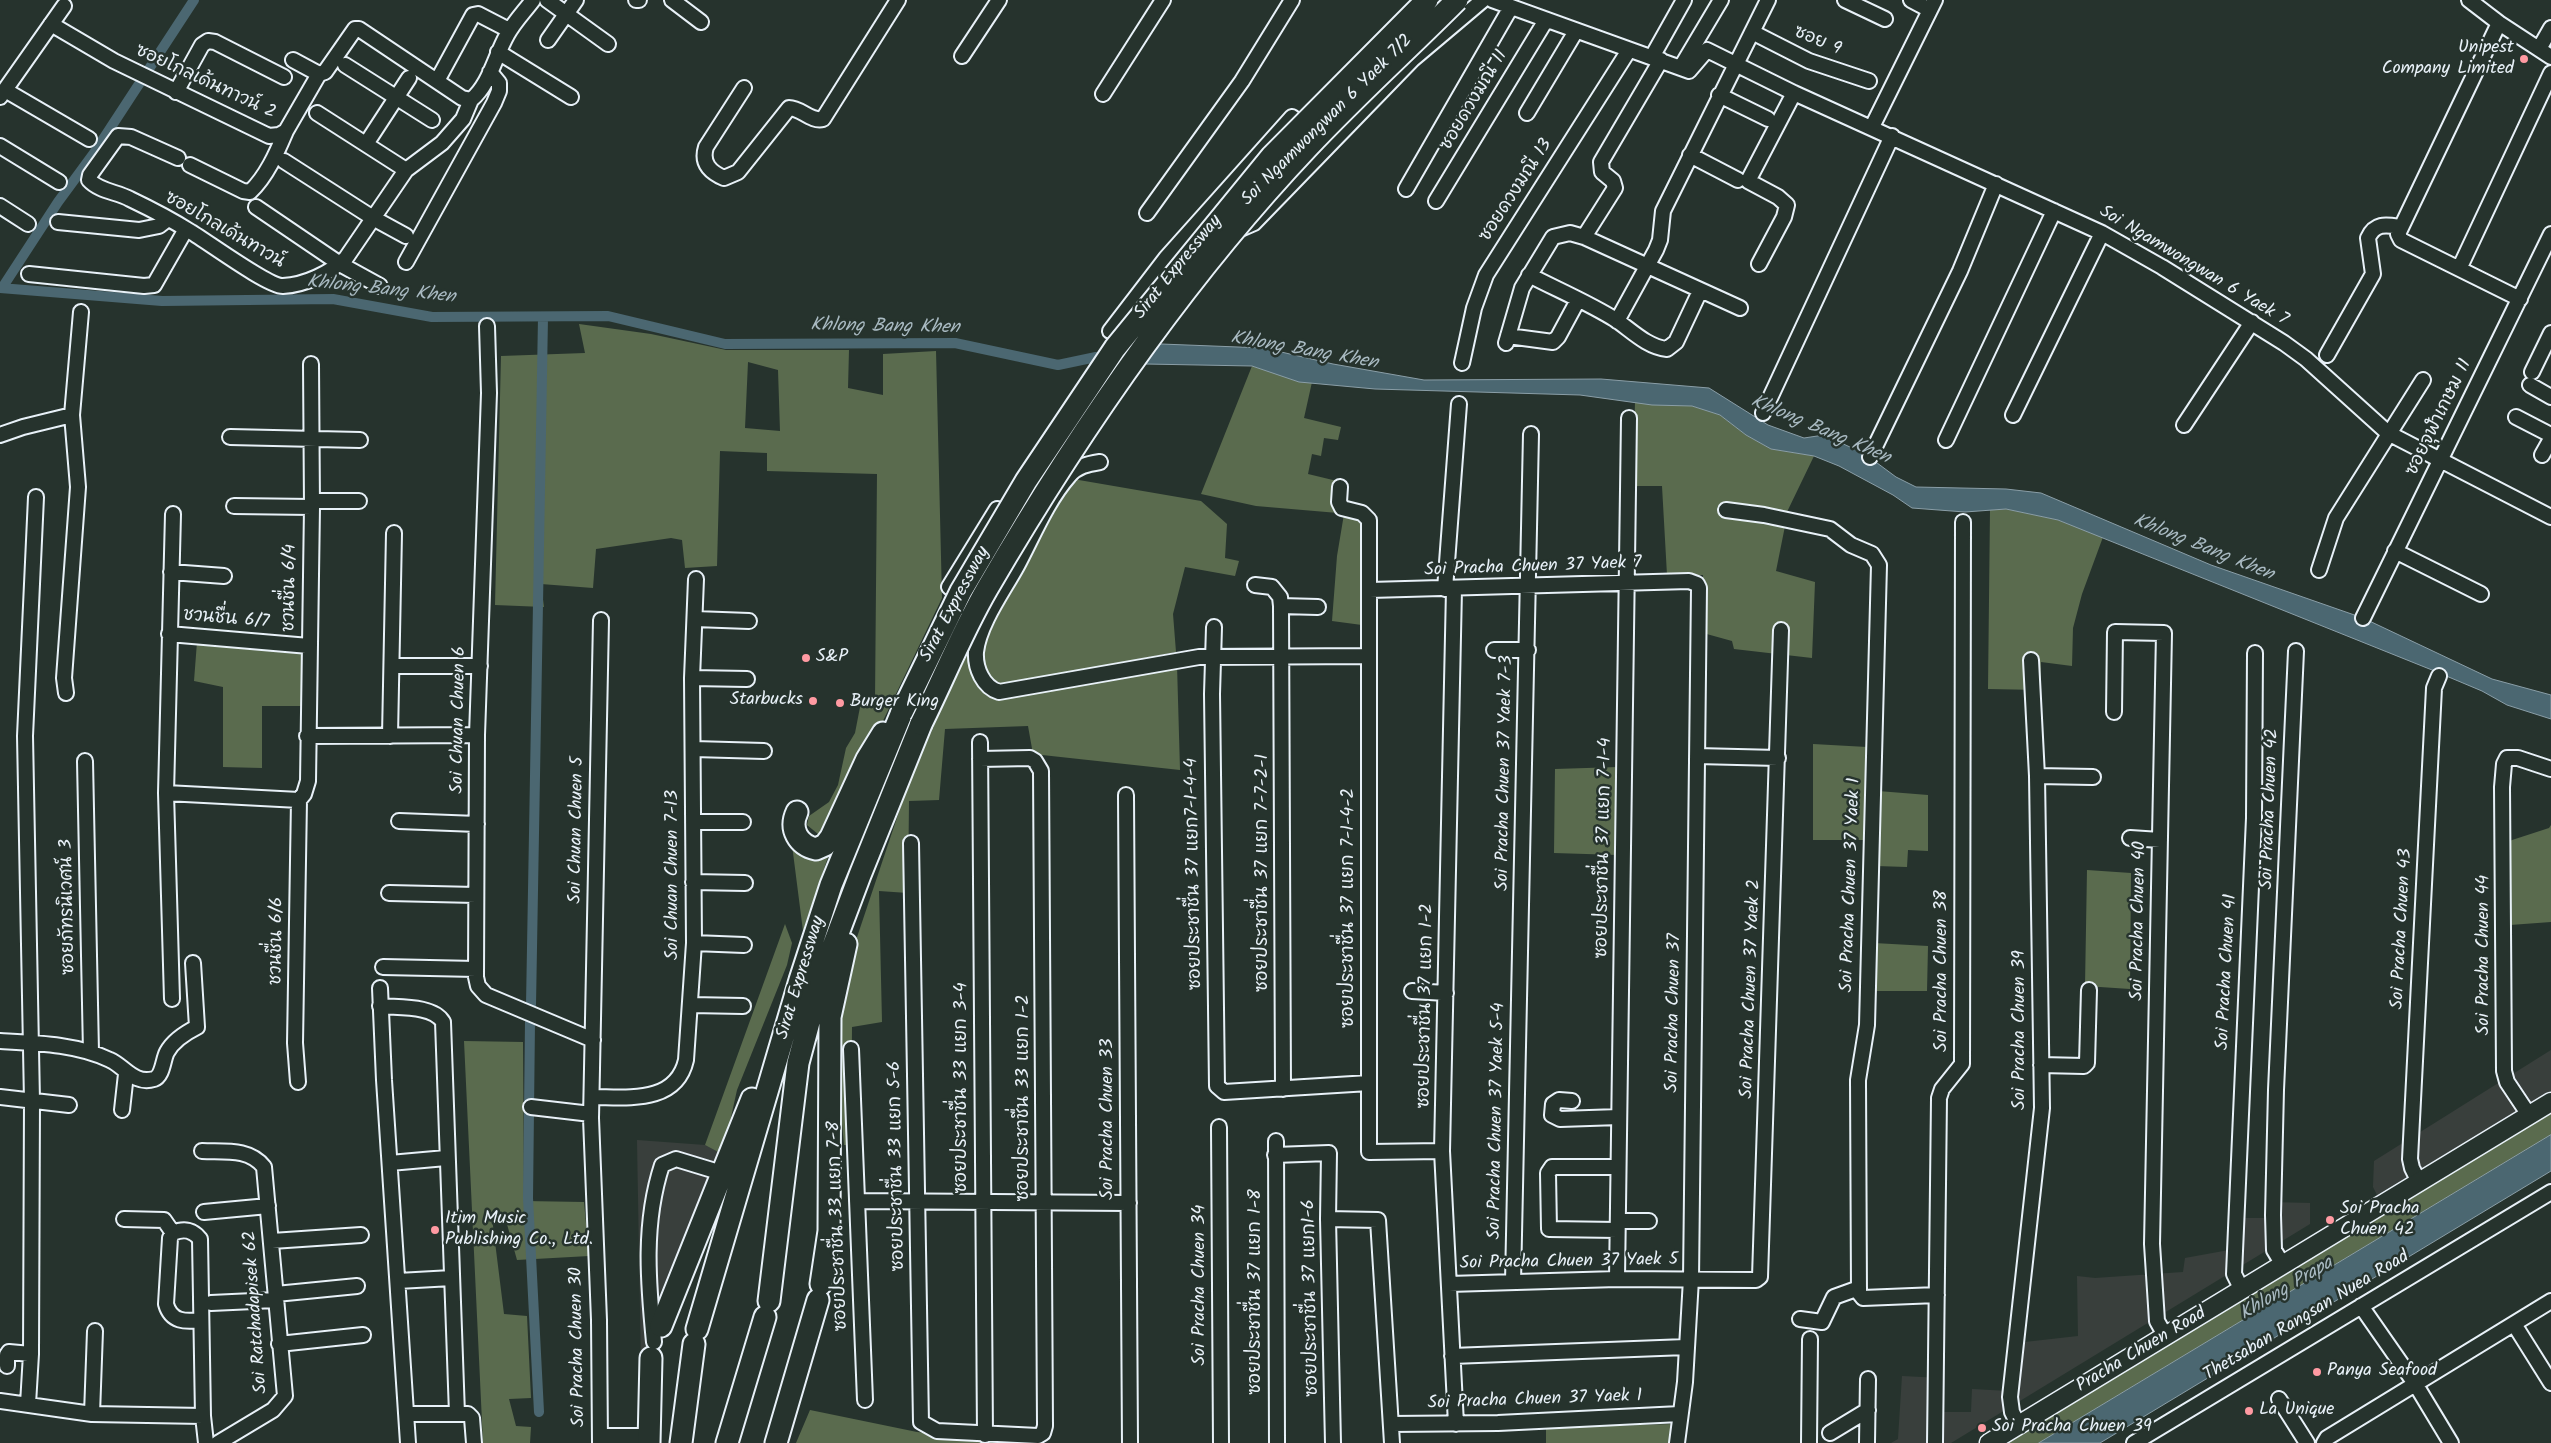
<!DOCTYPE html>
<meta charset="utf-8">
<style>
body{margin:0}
canvas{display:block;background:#26332d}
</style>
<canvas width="2551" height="1443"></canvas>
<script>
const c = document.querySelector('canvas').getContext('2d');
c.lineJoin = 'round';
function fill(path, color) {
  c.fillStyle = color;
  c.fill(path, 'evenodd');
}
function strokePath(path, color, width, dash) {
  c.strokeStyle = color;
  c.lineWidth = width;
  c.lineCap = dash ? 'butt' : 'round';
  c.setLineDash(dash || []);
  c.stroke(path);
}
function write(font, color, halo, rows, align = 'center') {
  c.font = font + ' Kalam,"Playpen Sans Thai",sans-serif';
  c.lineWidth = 5;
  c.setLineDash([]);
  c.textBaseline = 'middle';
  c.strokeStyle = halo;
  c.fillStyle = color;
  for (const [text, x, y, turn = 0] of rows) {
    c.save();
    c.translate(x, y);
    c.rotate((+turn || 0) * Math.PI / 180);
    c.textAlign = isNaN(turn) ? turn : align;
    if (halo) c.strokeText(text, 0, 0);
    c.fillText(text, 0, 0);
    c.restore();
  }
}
fill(new Path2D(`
 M 2551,1050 L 2551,1091 L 2377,1195 L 2373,1187 L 2374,1161 Z
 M 637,1140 L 705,1145 L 720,1153 L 656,1303 L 641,1365 Z
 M 2270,1202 L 2310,1203 L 2310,1224 L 1951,1443 L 1891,1443 L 1898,1439 L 1902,1376 L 1941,1378 L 1940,1412 L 1971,1412 L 1972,1389 L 2008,1391 L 2016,1343 L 2078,1336 L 2077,1276 L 2095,1278 L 2183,1272 L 2185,1258 L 2229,1250 L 2242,1218 L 2267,1218 Z`), '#393f3c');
fill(new Path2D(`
 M 579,324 L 651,334 L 726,350 L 849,350 L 848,388 L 883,395 L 883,354 L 936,351 L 942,598 L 831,829 L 818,834 L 807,825 L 809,816 L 829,802 L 838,785 L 846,748 L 855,733 L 861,702 L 875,700 L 877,474 L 767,471 L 767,453 L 720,451 L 717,566 L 685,568 L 682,540 L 671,538 L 596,549 L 593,588 L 541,584 L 544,607 L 495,605 L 501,356 L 585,353 ZM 748,362 L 778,370 L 780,431 L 745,428 Z
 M 1252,366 L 1299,381 L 1312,382 L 1304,418 L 1341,427 L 1338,440 L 1324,438 L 1321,456 L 1312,454 L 1308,474 L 1337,481 L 1338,513 L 1256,506 L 1201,494 Z
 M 1635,402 L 1692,406 L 1720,415 L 1746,435 L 1771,449 L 1814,456 L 1786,514 L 1725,503 L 1723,514 L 1767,520 L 1785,526 L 1776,571 L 1815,582 L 1812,658 L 1734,649 L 1732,641 L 1703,633 L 1703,575 L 1667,575 L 1662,486 L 1633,486 Z
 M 1073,479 L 1201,501 L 1227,524 L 1225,558 L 1239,561 L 1235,576 L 1185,567 L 1173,614 L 1176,652 L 995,686 C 981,671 982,656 983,636 Z
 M 2006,509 L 2058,520 L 2103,537 L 2082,594 L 2073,628 L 2072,666 L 2041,662 L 2040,690 L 1988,689 L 1990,510 Z
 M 1344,514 L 1364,518 L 1362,625 L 1332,621 L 1337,556 Z
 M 197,642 L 302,652 L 302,706 L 262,706 L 262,768 L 223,767 L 223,687 L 194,681 Z
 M 969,651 C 975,680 973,691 1005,699 L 1177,665 L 1180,770 L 1033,754 L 1028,726 L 945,729 L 939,800 L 909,801 L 908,893 L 879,891 L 882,1022 L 852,1027 L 851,1145 L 844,1145 L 836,1058 L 845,973 L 916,761 Z
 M 1813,744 L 1867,747 L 1865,840 L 1813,840 Z
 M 1618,767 L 1618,855 L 1554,853 L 1555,769 Z
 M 1878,791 L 1928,795 L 1928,851 L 1908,850 L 1907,867 L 1876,866 Z
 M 2551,825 L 2551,922 L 2510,925 L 2509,841 L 2549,828 Z
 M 791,837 L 829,854 L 803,931 Z
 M 2087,870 L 2131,873 L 2130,989 L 2085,986 Z
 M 785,924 L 792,943 L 787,965 L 737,1090 L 727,1135 L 720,1153 L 705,1145 Z
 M 1874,943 L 1928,946 L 1927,991 L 1872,991 Z
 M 464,1041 L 523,1042 L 524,1201 L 584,1202 L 589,1256 L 517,1260 L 505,1217 L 492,1218 L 504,1314 L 527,1316 L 531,1398 L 509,1399 L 516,1426 L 531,1427 L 530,1443 L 483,1443 Z
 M 2551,1113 L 2551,1135 L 2039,1443 L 2007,1443 Z
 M 810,1410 L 917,1432 L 1037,1443 L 796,1443 Z
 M 1672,1424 L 1675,1427 L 1673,1443 L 1546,1443 L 1546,1428 Z`), '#5a6b4e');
const water = new Path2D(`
 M 1161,344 L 1264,348 L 1333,364 L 1424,380 L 1601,379 L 1709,388 L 1768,425 L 1804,438 L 1824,435 L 1865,454 L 1896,477 L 1916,487 L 2006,489 L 2041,493 L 2211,565 L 2363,618 L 2492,679 L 2551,695 L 2551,719 L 2507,705 L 2482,691 L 2432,670 L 2058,520 L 2006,509 L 1965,512 L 1912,508 L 1893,495 L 1839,466 L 1814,456 L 1771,449 L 1746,435 L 1720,415 L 1692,406 L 1652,405 L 1580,395 L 1375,389 L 1299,382 L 1252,366 L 1145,364 Z
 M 2551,1135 L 2551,1171 L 2100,1443 L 2039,1443 Z`);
fill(water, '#4b6771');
strokePath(water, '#8a9ea7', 1);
strokePath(new Path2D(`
 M 0,288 L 162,301 L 333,299 L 432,317 L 608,316 L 725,344 L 955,343 L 1058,365 L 1096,357 L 1137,356
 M 2,288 L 58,202 L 94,153 L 194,0
 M 531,1005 L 543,317
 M 530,1022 L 528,1198 L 539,1412`), '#4b6771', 10);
const minor = new Path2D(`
 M 547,0 L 608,44
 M 636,0 L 639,0
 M 672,0 L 701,22
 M 1492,0 L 1689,71 L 1707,50 L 1794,93 L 2102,233 L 2162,267 L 2284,343 L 2306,359 L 2388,433 L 2551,517
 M 1845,0 L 1885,19
 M 1911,0 L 1930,10
 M 2469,0 L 2499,23 L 2551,57
 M 2499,23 L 2398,234 L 2401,240 L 2520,299
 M 51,24 L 114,61 L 269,136 L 279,135 L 286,131 L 319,74
 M 1752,32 L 1809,61 L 1869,81
 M 548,40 L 576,0
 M 2539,49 L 2551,28
 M 498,52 L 571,97
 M 962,56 L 999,0
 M 1652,57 L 1684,0
 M 293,60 L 319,74 L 325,72 L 355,29 L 359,29 L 462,98 L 471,100 C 490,84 495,56 507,35 C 514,22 524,12 533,0
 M 345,65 L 432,120
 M 1681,67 L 1721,0
 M 437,81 L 473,15 L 478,14 L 509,30
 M 744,88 L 706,147 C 701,163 710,172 724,178 L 738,172 L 789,108 C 801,108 811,122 823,119 L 898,0
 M 5,90 L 89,139
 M 176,92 L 202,45 L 208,41 L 215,42 L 284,77
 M 1103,94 L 1163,0
 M 1719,95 L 1768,119
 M 0,97 L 64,6
 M 317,113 L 406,170
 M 1527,113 L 1576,31
 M 1872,127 L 1935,0
 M 366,144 L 409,78
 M 0,146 L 59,182
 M 1690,155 L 1738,180
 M 178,158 L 131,137 L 118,136 L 90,175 L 89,180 C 99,191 117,192 130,199 C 151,209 172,220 191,232 C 208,242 269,287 283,286 C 305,285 330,273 346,258 L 406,170 L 442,143 L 463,119 L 471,100
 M 284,161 L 373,218 L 406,236
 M 190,165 L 243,191 L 250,192 C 267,176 277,152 286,131
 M 1406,189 L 1511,7
 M 1436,201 L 1546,20
 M 0,206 L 28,224
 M 256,207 L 340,264 L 380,286
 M 1147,213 L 1242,81 L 1292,0
 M 58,222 L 139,230 L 159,226 L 168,219
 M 1238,230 L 1254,223 L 1413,59 L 1483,0
 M 1584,237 L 1615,188 L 1613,181 L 1602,172 L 1601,162 L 1661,60
 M 406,262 L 494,103 L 499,91 L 499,83 L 490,72
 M 1759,264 L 1784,217 L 1787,205 L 1778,197 L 1748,181 L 1794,93
 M 2460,267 L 2551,73
 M 29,274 L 144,286 L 154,285 L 186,229
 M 1529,275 C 1558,290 1589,303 1616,320 C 1631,330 1647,347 1667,349 L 1676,342 L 1700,291
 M 1617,321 L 1656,250 L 1660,240 L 1663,211 L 1768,0
 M 487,326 L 489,393 L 477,735 L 476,977 L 478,986 L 486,995 L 593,1040
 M 1110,331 L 1166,258 L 1292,117 L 1308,129
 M 1508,336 L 1553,342 L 1558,337 L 1578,300
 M 1506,343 L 1522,288 L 1553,237 L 1570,233 L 1584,237 L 1740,308
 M 2327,355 L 2373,274 L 2368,238 C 2375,222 2387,225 2401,227
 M 1462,363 L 1474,308 L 1486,275 L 1629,50
 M 2532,372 L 2551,333
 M 2530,385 L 2551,397
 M 1763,413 L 1892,136
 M 2013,415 L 2102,233
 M 2516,417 L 2551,435
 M 2184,425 L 2252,322
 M 0,435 L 23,427 L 72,415
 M 230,437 L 360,440
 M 1946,440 L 2054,211
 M 2542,455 L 2551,439
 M 1870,457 L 1960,271 L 1996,184
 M 1100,462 C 1088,464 1077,466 1069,476 C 1047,501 1033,536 1017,566 C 1004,590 979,624 976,652 C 975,668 983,687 999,692 L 1199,657 L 1368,656
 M 1340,487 L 1339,502 L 1342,508 L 1362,513 L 1369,520 L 1369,1152 L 1442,1151
 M 312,501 L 359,501
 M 234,506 L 312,507
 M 1726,510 L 1764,515 L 1830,529 L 1851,545 L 1872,554 L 1879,565 L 1867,1025 L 1858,1080 L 1859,1293 L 1863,1298 L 1937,1295
 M 2395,551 L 2481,594
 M 2319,570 L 2336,518 L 2423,380
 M 171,572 L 224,576
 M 1255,585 L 1272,587 L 1280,597 L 1281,606 L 1283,1089
 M 949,587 L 997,509
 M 1445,589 L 1459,404
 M 1454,589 L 1442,1151 L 1456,1424
 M 1370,590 L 1689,581 L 1697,584 L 1699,588 L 1691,1279 L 1685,1382 L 1677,1443
 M 1281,606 L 1318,607
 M 2363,618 L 2551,234
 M 695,619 L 749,621
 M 1214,627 L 1212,694 L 1217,1086 L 1224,1092 L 1369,1083
 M 169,634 L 309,646
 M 1494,650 L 1528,650
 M 393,666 L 480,666
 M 692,678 L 747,679
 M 66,693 L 64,678 L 78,487 L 72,415 L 81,312
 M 2114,712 L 2115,632 L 2164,633 L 2152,1244 L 2157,1321 L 2166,1337
 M 307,736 L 477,735
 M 390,736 L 394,533
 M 980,742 L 985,1435
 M 694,749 L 764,751
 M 1697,756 L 1778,758
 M 85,761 L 91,1052
 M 2037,776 L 2093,777
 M 166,793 L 299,800
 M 1126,795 L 1130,1443
 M 299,800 L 304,794 L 308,781 L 312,507 L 311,364
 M 399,821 L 477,824
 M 693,822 L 743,822
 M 2130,838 L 2160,840
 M 911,843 L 921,1422 L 937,1431 L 1038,1436 L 1043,1433 L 1045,1426 L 1041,771 L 1035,761 L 1030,758 L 980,759
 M 693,882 L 745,883
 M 389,893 L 476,895
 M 694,943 L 744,945
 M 383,967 L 476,969
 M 380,988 L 384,1080 L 408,1443
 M 1412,991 L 1446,993
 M 172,999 L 166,793 L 173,514
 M 691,1005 L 743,1006
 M 380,1006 C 398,1008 433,1005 443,1022 L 457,1414
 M 0,1041 C 36,1043 77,1044 110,1060 C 124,1066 134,1085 154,1079 C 163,1076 163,1059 167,1052 C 173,1041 187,1032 197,1027 L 193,963
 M 851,1049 L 865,1400
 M 2041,1065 L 2084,1066 L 2087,1063 L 2089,990
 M 298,1082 L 295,1043 L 299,800
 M 0,1097 L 69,1105
 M 593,1097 C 628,1097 676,1104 686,1060 L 694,943 L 692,678 L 696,579
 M 1572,1101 L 1559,1100 L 1553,1104 L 1552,1115 L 1560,1119 L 1619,1117
 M 531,1107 L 591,1114
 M 122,1110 L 126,1074
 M 2529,1115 L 2507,1082 L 2504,1071 L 2502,787 L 2504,764 L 2507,758 L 2518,758 L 2551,769
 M 1219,1127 L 1221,1443
 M 1276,1141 L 1277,1443
 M 202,1151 C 225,1152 249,1148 264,1167 L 285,1396 L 273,1410 L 218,1443
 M 1275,1155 L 1329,1153 L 1328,1219 L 1333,1443
 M 390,1163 L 446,1158
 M 2419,1182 L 2412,1168 L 2410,1159 L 2434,688 L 2439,676
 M 857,1201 L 1129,1203
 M 204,1212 L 268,1206
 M 124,1219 L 164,1220 L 173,1233 C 184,1228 193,1230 200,1239 L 203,1416 L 206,1443
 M 1328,1219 L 1378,1220 L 1392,1443
 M 1618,1221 L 1649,1221
 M 1617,1230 L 1549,1229 L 1548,1173 L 1552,1167 L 1618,1167
 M 173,1233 L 170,1238 L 166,1304 C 171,1322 185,1322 201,1320
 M 272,1241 L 361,1235
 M 2283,1265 L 2274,1250 L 2273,1215 L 2276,1090 L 2296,651
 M 1617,1279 L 1629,418
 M 398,1281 L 452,1278
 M 1513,1282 L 1531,434
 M 1449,1284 L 1617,1279 L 1756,1280 L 1760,1277 L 1781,630
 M 2242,1290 L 2234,1274 L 2254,818 L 2255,653
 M 276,1294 L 357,1286
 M 211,1303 L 275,1300
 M 2361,1306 L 2416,1385 L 2451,1443
 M 1800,1319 L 1822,1322 L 1834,1297 L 1859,1288
 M 2514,1324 L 2551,1383
 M 654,1342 C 648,1282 643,1223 662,1165 L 676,1159 L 722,1173
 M 279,1344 L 363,1335
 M 1452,1356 L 1686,1347
 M 7,1366 L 7,1355 L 9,1352 L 31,1354
 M 2279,1399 L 2307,1443
 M 0,1401 L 92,1414 L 203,1416
 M 28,1404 L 31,1354 L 32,1101 L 25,736 L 36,497
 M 92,1414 L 95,1331
 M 406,1414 L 468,1414 L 472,1418 L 474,1443
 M 1391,1424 L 1498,1423 L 1680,1414
 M 2019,1426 L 2012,1412 L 2010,1397 L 2042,1108 L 2037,776 L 2031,660
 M 1830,1433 L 1868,1410
 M 600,1436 L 649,1436
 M 600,1443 L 599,1320 L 591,1118 L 601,620
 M 1809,1443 L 1810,1339
 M 1867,1443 L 1868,1379
 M 1935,1443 L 1939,1098 L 1942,1089 L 1962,1064 L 1963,522
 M 2134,1443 L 2551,1192
 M 2324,1443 L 2327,1438 L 2551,1301`);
const major = new Path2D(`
 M 1989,1443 L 2551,1102`);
const highway = new Path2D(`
 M 797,812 C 789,829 798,845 816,849 L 825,845 L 831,837 L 867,759 L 883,733
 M 821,1284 L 829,1231 L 830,1017 L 846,944
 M 769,1301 L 798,1063 L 820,981 L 860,875 L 921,724
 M 661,1326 L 752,1099
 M 697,1329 L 800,980 L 831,885 L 902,712
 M 649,1443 L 651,1358
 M 681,1443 L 694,1344
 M 727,1443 L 765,1317
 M 776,1443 L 818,1300`);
strokePath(minor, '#e8f1f8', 18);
strokePath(major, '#e8f1f8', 21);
strokePath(highway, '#e8f1f8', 25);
strokePath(minor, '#26332d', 14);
strokePath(major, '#26332d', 18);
strokePath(highway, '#26332d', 21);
const highwayBridge = new Path2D(`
 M 902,712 L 961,591 L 1026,481 L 1115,348 L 1272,156 L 1427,0
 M 921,724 C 943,680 962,632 987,589 C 1076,436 1186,276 1308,147 C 1356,96 1408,49 1457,0`);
strokePath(highwayBridge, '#e8f1f8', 25, []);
strokePath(highwayBridge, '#26332d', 21);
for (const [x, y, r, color] of [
 [2524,59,5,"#ff9aa2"],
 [806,658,5,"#ff9aa2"],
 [813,701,5,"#ff9aa2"],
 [840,703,5,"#ff9aa2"],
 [2330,1220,5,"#ff9aa2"],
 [435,1230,5,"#ff9aa2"],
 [2317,1372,5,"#ff9aa2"],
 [2249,1411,5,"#ff9aa2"],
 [1982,1428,5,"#ff9aa2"]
]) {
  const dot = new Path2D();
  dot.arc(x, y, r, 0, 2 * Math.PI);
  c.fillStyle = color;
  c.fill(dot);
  strokePath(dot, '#26332d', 2);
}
write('18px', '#e8f1f8', '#26332d', [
 ["ซอย 9",1817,42,23],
 ["ซอยโกลเด้นทาวน์ 2",205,83,25],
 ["ซอยดวงมณี 11",1475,101,-59],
 ["Soi Ngamwongwan 6 Yaek 7/2",1328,121,-45],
 ["ซอยดวงมณี 13",1517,191,-57],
 ["ซอยโกลเด้นทาวน์",224,231,30],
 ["Soi Ngamwongwan 6 Yaek 7",2193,267,31],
 ["Sirat Expressway",1179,268,-51],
 ["ซอยจุฬาเกษม 11",2440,418,-64],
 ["Soi Pracha Chuen 37 Yaek 7",1533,568,-2],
 ["ชวนชื่น 6/4",291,588,-89],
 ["Sirat Expressway",956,605,-62],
 ["ชวนชื่น 6/7",226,620,5],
 ["Soi Chuan Chuen 6",460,720,-89],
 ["Soi Pracha Chuen 37 Yaek 7-3",1506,773,-89],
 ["Soi Pracha Chuen 42",2271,809,-88],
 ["Soi Chuan Chuen 5",578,830,-89],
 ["ซอยประชาชื่น 37 แยก 7-1-4",1605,848,-89],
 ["ซอยประชาชื่น 37 แยก 7-7-2-1",1264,873,-90],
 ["ซอยประชาชื่น 37 แยก7-1-4-4",1195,874,-91],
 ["Soi Chuan Chuen 7-13",674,875,-90],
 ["Soi Pracha Chuen 37 Yaek 1",1852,885,-88],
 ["ซอยภัทรนิเวศน์ 3",69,907,-91],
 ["ซอยประชาชื่น 37 แยก 7-1-4-2",1350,908,-90],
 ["Soi Pracha Chuen 40",2140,921,-89],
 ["Soi Pracha Chuen 43",2403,929,-87],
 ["ชวนชื่น 6/6",278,941,-89],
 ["Soi Pracha Chuen 44",2485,955,-90],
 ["Soi Pracha Chuen 38",1943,971,-90],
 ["Soi Pracha Chuen 41",2228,972,-87],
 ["Sirat Expressway",802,978,-73],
 ["Soi Pracha Chuen 37 Yaek 2",1752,989,-88],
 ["ซอยประชาชื่น 37 แยก 1-2",1427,1006,-89],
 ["Soi Pracha Chuen 37",1675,1013,-89],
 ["Soi Pracha Chuen 39",2021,1030,-90],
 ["ซอยประชาชื่น 33 แยก 3-4",963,1088,-90],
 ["ซอยประชาชื่น 33 แยก 1-2",1025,1098,-90],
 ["Soi Pracha Chuen 33",1109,1119,-90],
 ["Soi Pracha Chuen 37 Yaek 5-4",1498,1121,-89],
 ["ซอยประชาชื่น 33 แยก 5-6",898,1166,-91],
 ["ซอยประชาชื่น 33 แยก 7-8",839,1226,-92],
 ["Soi Pracha Chuen 37 Yaek 5",1569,1263,-1],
 ["Soi Pracha Chuen 34",1201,1285,-90],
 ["ซอยประชาชื่น 37 แยก 1-8",1257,1292,-90],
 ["ซอยประชาชื่น 37 แยก1-6",1312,1298,-91],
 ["Soi Ratchadapisek 62",257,1312,-94],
 ["Thetsaban Rangsan Nuea Road",2307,1317,-31],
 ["Soi Pracha Chuen 30",579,1347,-91],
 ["Pracha Chuen Road",2142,1351,-31],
 ["Soi Pracha Chuen 37 Yaek 1",1535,1401,-2]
]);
write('18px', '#e8f1f8', '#26332d', [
 ["Unipest",2514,49,"right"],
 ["Company Limited",2514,70,"right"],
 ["S&P",816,658],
 ["Starbucks",803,701,"right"],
 ["Burger King",850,703],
 ["Soi Pracha",2340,1210],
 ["Chuen 42",2340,1231],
 ["Itim Music",445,1220],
 ["Publishing Co., Ltd.",445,1241],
 ["Panya Seafood",2327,1372],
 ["La Unique",2259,1411],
 ["Soi Pracha Chuen 39",1992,1428]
], 'left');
write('italic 19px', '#a9bac2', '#26332d', [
 ["Khlong Bang Khen",381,291,6],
 ["Khlong Bang Khen",885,328,1],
 ["Khlong Bang Khen",1304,352,10],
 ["Khlong Bang Khen",1820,431,23],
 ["Khlong Bang Khen",2203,549,22],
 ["Khlong Prapa",2287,1290,-31]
]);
</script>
